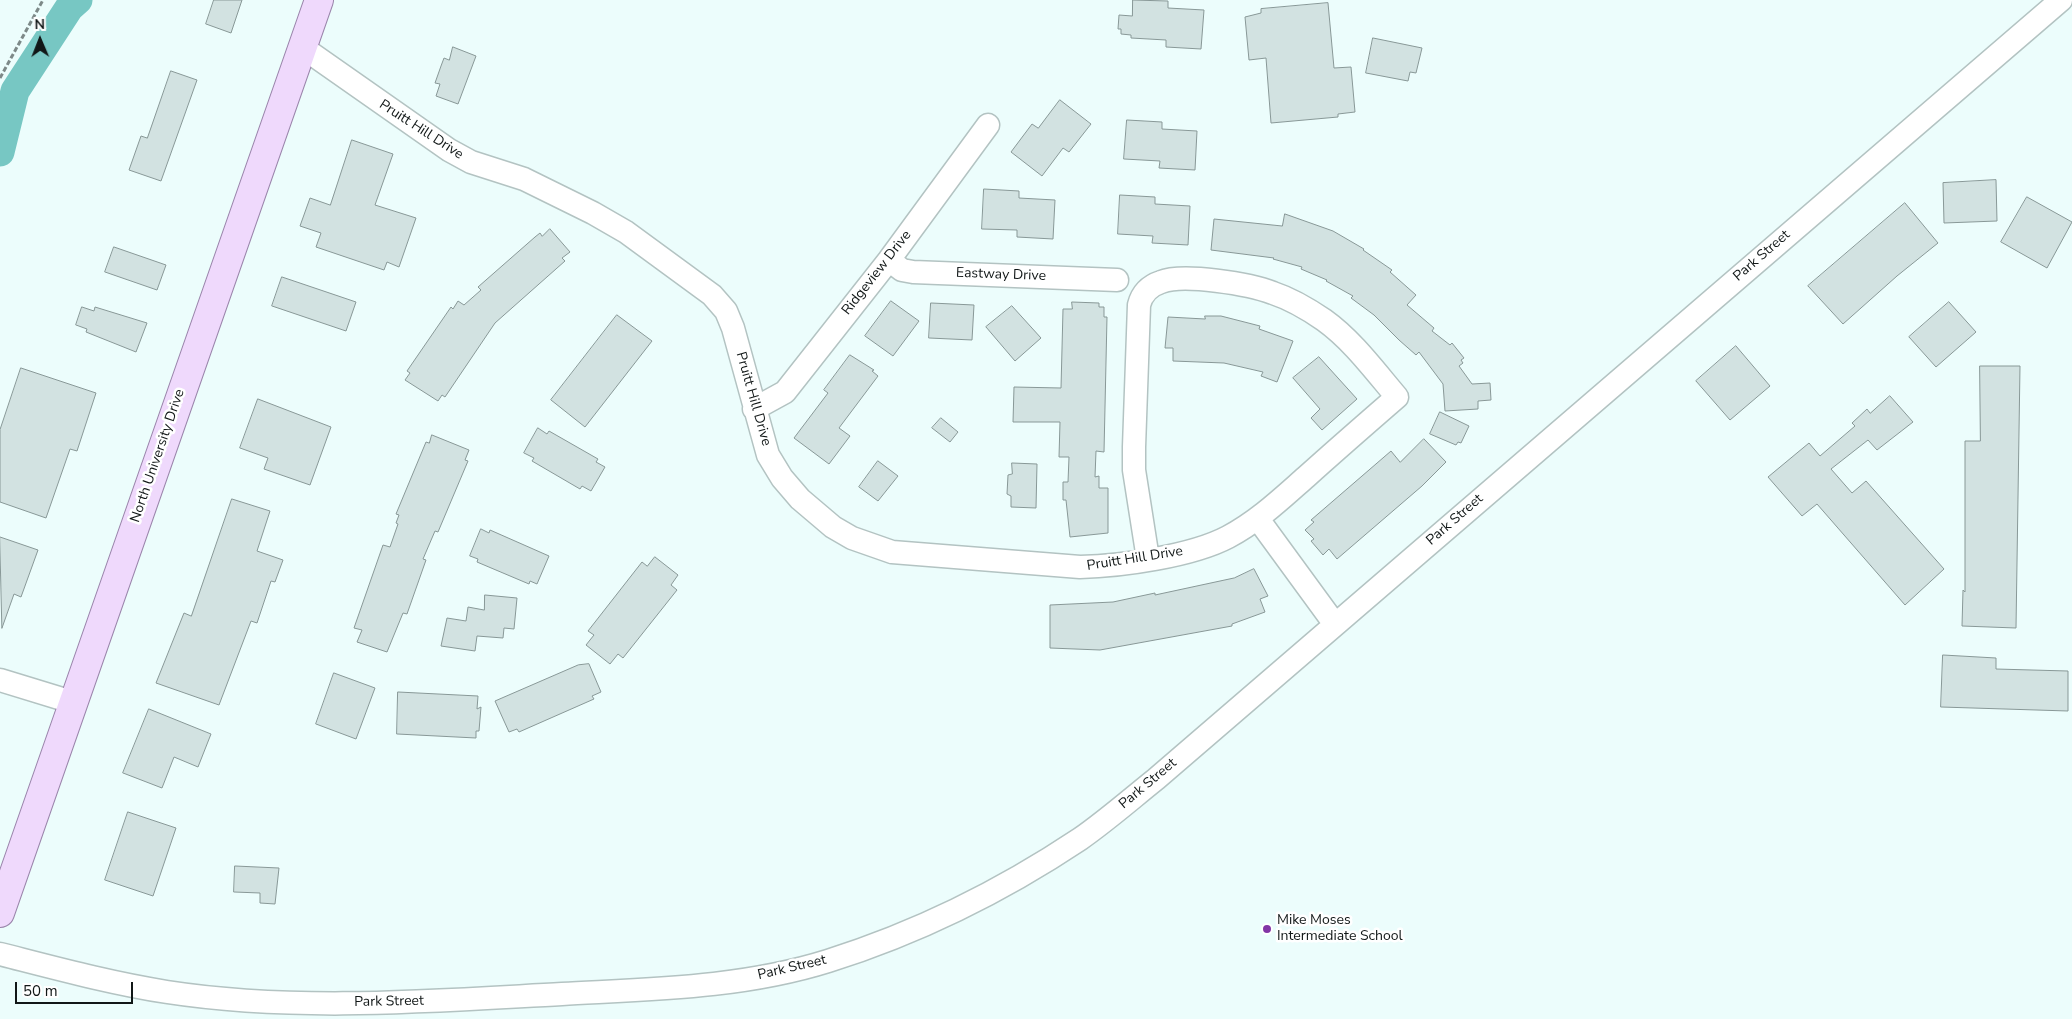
<!DOCTYPE html>
<style>
body{margin:0}
#map{position:relative;width:2072px;height:1019px;overflow:hidden;background:#ecfdfc;font-family:"Nunito Sans",sans-serif}
canvas{display:block}
.north{position:absolute;left:15px;top:15px;width:50px;height:50px;-webkit-text-stroke:4px #fff;paint-order:stroke;rotate:359deg;font-size:14px;font-weight:700;line-height:20px;text-align:center;color:#111717}
.north::after{content:'';display:block;margin:auto;width:18px;height:22px;background:#111717;clip-path:polygon(50% 0,100% 100%,50% 72%,0 100%)}
.scale{position:absolute;left:15px;top:982px;width:118px;height:22px;box-sizing:border-box;border:2px solid #111717;border-top:0;padding-left:6px;font-size:15px;line-height:18px;white-space:nowrap;color:#111717;-webkit-text-stroke:4px #fff;paint-order:stroke}
</style>
<div id="map">
<canvas width="2072" height="1019"></canvas>
<div class="north">N</div>
<div class="scale">50 m</div>
</div>
<script>
const c = document.querySelector('canvas').getContext('2d');
c.lineJoin = 'round';
function strokePath(path, color, width, dash) {
  c.strokeStyle = color;
  c.lineWidth = width;
  c.lineCap = dash ? 'butt' : 'round';
  c.setLineDash(dash || []);
  c.stroke(path);
}
function fill(path, color) {
  c.fillStyle = color;
  c.fill(path, 'evenodd');
}
function write(font, color, halo, rows, align = 'center') {
  c.font = font + ' "Nunito Sans",sans-serif';
  c.lineWidth = 5;
  c.setLineDash([]);
  c.textBaseline = 'middle';
  c.strokeStyle = halo;
  c.fillStyle = color;
  for (const [text, x, y, turn = 0] of rows) {
    c.save();
    c.translate(x, y);
    c.rotate((+turn || 0) * Math.PI / 180);
    c.textAlign = isNaN(turn) ? turn : align;
    if (halo) c.strokeText(text, 0, 0);
    c.fillText(text, 0, 0);
    c.restore();
  }
}
strokePath(new Path2D(`
 M 0,152 L 15,91 L 69,8 L 78,0`), '#77c7c3', 29);
const building = new Path2D(`
 M 214,0 L 242,0 L 231,33 L 206,24 Z
 M 1133,0 L 1168,1 L 1168,8 L 1204,10 L 1201,49 L 1166,47 L 1166,40 L 1131,38 L 1131,35 L 1121,34 L 1121,29 L 1118,29 L 1119,15 L 1132,16 Z
 M 1328,3 L 1334,68 L 1351,67 L 1355,112 L 1338,114 L 1338,117 L 1271,123 L 1266,58 L 1249,60 L 1245,17 L 1261,13 L 1261,9 Z
 M 1373,38 L 1422,48 L 1416,73 L 1410,72 L 1408,81 L 1366,73 Z
 M 453,47 L 476,56 L 458,104 L 436,96 L 440,84 L 435,83 L 441,66 L 444,58 L 449,60 Z
 M 171,71 L 197,80 L 161,181 L 129,170 L 141,136 L 147,138 Z
 M 1060,100 L 1091,124 L 1069,152 L 1063,148 L 1042,176 L 1011,152 L 1032,124 L 1038,128 Z
 M 1127,120 L 1162,122 L 1162,129 L 1197,131 L 1195,170 L 1159,168 L 1160,161 L 1124,159 Z
 M 352,140 L 393,154 L 375,205 L 416,218 L 399,267 L 387,262 L 384,270 L 316,247 L 321,233 L 300,226 L 310,198 L 330,205 Z
 M 1996,180 L 1997,221 L 1944,223 L 1943,183 Z
 M 984,189 L 1019,191 L 1019,198 L 1055,200 L 1053,239 L 1017,237 L 1017,230 L 982,229 Z
 M 1120,195 L 1155,197 L 1155,204 L 1190,206 L 1188,245 L 1152,243 L 1153,236 L 1118,234 Z
 M 2027,197 L 2072,222 L 2047,268 L 2001,242 Z
 M 1905,203 L 1938,243 L 1897,276 L 1843,324 L 1808,286 Z
 M 1285,214 L 1333,231 L 1364,249 L 1363,250 L 1392,270 L 1390,272 L 1416,295 L 1407,305 L 1434,328 L 1432,331 L 1450,345 L 1452,343 L 1464,358 L 1461,360 L 1463,363 L 1459,366 L 1472,384 L 1490,383 L 1491,400 L 1478,401 L 1478,409 L 1445,411 L 1443,384 L 1419,352 L 1416,355 L 1399,340 L 1374,315 L 1351,298 L 1353,296 L 1326,281 L 1327,280 L 1301,269 L 1302,267 L 1273,259 L 1274,258 L 1211,250 L 1214,219 L 1282,226 Z
 M 550,229 L 570,252 L 562,258 L 565,261 L 495,323 L 445,397 L 442,395 L 438,401 L 405,380 L 410,373 L 407,371 L 451,307 L 453,309 L 458,301 L 464,305 L 481,290 L 478,287 L 535,237 L 540,233 L 542,236 Z
 M 114,247 L 166,265 L 157,290 L 105,272 Z
 M 282,277 L 356,302 L 346,331 L 272,306 Z
 M 891,301 L 919,321 L 893,356 L 865,336 Z
 M 1072,302 L 1099,303 L 1099,307 L 1104,307 L 1104,317 L 1107,317 L 1104,452 L 1096,451 L 1095,477 L 1099,476 L 1099,488 L 1108,488 L 1108,533 L 1070,537 L 1066,500 L 1063,500 L 1063,482 L 1068,482 L 1069,457 L 1059,457 L 1060,422 L 1013,422 L 1014,387 L 1061,388 L 1063,309 L 1072,309 Z
 M 1949,302 L 1976,332 L 1936,367 L 1909,337 Z
 M 931,303 L 974,305 L 972,340 L 929,338 Z
 M 1012,306 L 1041,338 L 1015,361 L 986,327 Z
 M 82,307 L 94,311 L 95,307 L 147,323 L 136,352 L 86,332 L 87,329 L 76,325 Z
 M 617,315 L 652,341 L 585,427 L 551,400 Z
 M 1205,316 L 1221,316 L 1260,326 L 1259,329 L 1293,341 L 1277,382 L 1261,376 L 1263,372 L 1224,363 L 1173,361 L 1173,348 L 1165,348 L 1168,317 L 1205,319 Z
 M 1736,346 L 1770,386 L 1730,420 L 1696,381 Z
 M 850,355 L 874,370 L 872,371 L 878,376 L 839,428 L 850,436 L 829,464 L 794,438 L 828,393 L 824,390 Z
 M 1319,357 L 1357,399 L 1322,430 L 1311,418 L 1320,409 L 1293,378 Z
 M 1980,366 L 2020,366 L 2016,628 L 1962,626 L 1963,590 L 1965,592 L 1965,441 L 1980,441 Z
 M 21,368 L 96,393 L 77,451 L 70,449 L 46,518 L 0,502 L 0,430 Z
 M 1890,396 L 1913,422 L 1877,450 L 1868,440 L 1831,469 L 1852,493 L 1866,481 L 1944,569 L 1905,605 L 1817,504 L 1802,516 L 1768,477 L 1809,443 L 1820,456 L 1855,426 L 1852,423 L 1867,409 L 1870,413 Z
 M 258,399 L 331,427 L 310,485 L 264,469 L 268,458 L 240,448 Z
 M 1440,412 L 1469,426 L 1461,443 L 1458,442 L 1456,445 L 1430,434 Z
 M 941,418 L 958,432 L 950,442 L 932,428 Z
 M 538,428 L 547,434 L 549,431 L 598,459 L 596,462 L 605,467 L 591,491 L 582,486 L 580,489 L 532,461 L 534,458 L 524,453 Z
 M 432,435 L 469,450 L 465,460 L 468,461 L 438,532 L 435,531 L 423,559 L 426,560 L 407,614 L 403,613 L 387,652 L 357,642 L 362,630 L 354,628 L 383,545 L 390,547 L 398,524 L 396,523 L 399,515 L 396,514 L 426,442 L 429,443 Z
 M 1424,439 L 1446,462 L 1422,486 L 1337,559 L 1329,549 L 1323,555 L 1311,541 L 1314,539 L 1305,530 L 1314,522 L 1311,520 L 1391,451 L 1400,462 Z
 M 878,461 L 898,476 L 878,501 L 859,487 Z
 M 1012,463 L 1037,464 L 1036,508 L 1011,507 L 1011,496 L 1007,494 L 1008,475 L 1012,474 Z
 M 232,499 L 270,511 L 257,551 L 283,560 L 275,582 L 271,581 L 257,623 L 251,621 L 219,705 L 156,683 L 184,613 L 191,616 Z
 M 481,529 L 489,533 L 490,530 L 549,556 L 537,584 L 530,581 L 529,584 L 477,562 L 478,559 L 470,556 Z
 M 0,537 L 38,550 L 21,597 L 14,594 L 2,628 Z
 M 655,557 L 678,575 L 671,585 L 677,590 L 623,658 L 618,654 L 610,664 L 586,645 L 594,635 L 588,631 L 642,562 L 647,566 Z
 M 1254,569 L 1268,596 L 1260,599 L 1265,612 L 1232,624 L 1232,626 L 1100,650 L 1050,648 L 1050,605 L 1113,602 L 1155,593 L 1155,595 L 1234,578 Z
 M 485,595 L 517,598 L 514,629 L 504,628 L 503,638 L 477,636 L 475,651 L 441,646 L 447,618 L 466,621 L 468,607 L 484,610 Z
 M 1943,655 L 1996,658 L 1996,669 L 2068,671 L 2068,711 L 1941,707 Z
 M 589,664 L 601,692 L 592,696 L 594,699 L 519,732 L 517,729 L 509,732 L 495,701 L 578,665 Z
 M 334,673 L 375,688 L 356,739 L 316,724 Z
 M 398,692 L 478,696 L 477,709 L 481,707 L 479,731 L 476,731 L 476,738 L 397,734 Z
 M 149,709 L 211,734 L 198,767 L 174,757 L 162,788 L 123,773 Z
 M 128,812 L 176,828 L 153,896 L 105,880 Z
 M 235,866 L 279,868 L 275,904 L 260,903 L 260,893 L 234,892 Z`);
fill(building, '#d2e2e1');
strokePath(building, '#889897', 1);
const minor = new Path2D(`
 M 302,47 L 449,150 L 471,162 L 524,179 L 593,213 L 626,232 L 712,295 L 726,311 L 733,328 L 768,455 L 782,478 L 800,499 L 833,527 L 852,538 L 892,552 L 1080,567 C 1122,566 1192,556 1228,537 C 1258,521 1281,499 1306,477 C 1336,450 1367,423 1397,397 C 1374,370 1352,340 1324,320 C 1308,309 1291,299 1273,293 C 1250,284 1183,273 1161,282 C 1149,286 1142,293 1139,305 L 1134,447 L 1134,470 L 1148,559
 M 889,260 L 902,270 L 913,272 L 1117,280
 M 754,409 L 785,392 L 889,260 L 988,125
 M 1258,519 L 1334,623
 M 0,680 L 72,702
 M 0,954 C 55,968 110,983 167,992 C 297,1012 432,1001 562,994 C 651,989 742,988 828,961 C 917,933 1002,891 1080,839 C 1106,821 1131,799 1156,779 L 2061,0`);
const major = new Path2D(`
 M 0,913 L 319,0`);
strokePath(minor, '#b3c3c2', 25);
strokePath(major, '#9a85ab', 30);
strokePath(new Path2D(`
 M 0,78 L 43,0`), '#7d8988', 3, [5, 2.5]);
strokePath(minor, '#fff', 22);
strokePath(major, '#efd9fc', 28);
for (const [x, y, r, color] of [
 [1267,929,5,"#8235a6"]
]) {
  const dot = new Path2D();
  dot.arc(x, y, r, 0, 2 * Math.PI);
  c.fillStyle = color;
  c.fill(dot);
  strokePath(dot, '#fff', 2);
}
write('14px', '#111717', '#fff', [
 ["Pruitt Hill Drive",421,130,33],
 ["Park Street",1762,256,-41],
 ["Ridgeview Drive",877,273,-52],
 ["Eastway Drive",1001,275,2],
 ["Pruitt Hill Drive",753,399,74],
 ["North University Drive",158,456,-71],
 ["Park Street",1455,520,-41],
 ["Pruitt Hill Drive",1135,559,-9],
 ["Park Street",1148,784,-40],
 ["Park Street",792,968,-13],
 ["Park Street",389,1002,-1]
]);
write('14px', '#111717', '#fff', [
 ["Mike Moses",1277,921],
 ["Intermediate School",1277,937]
], 'left');
</script>
